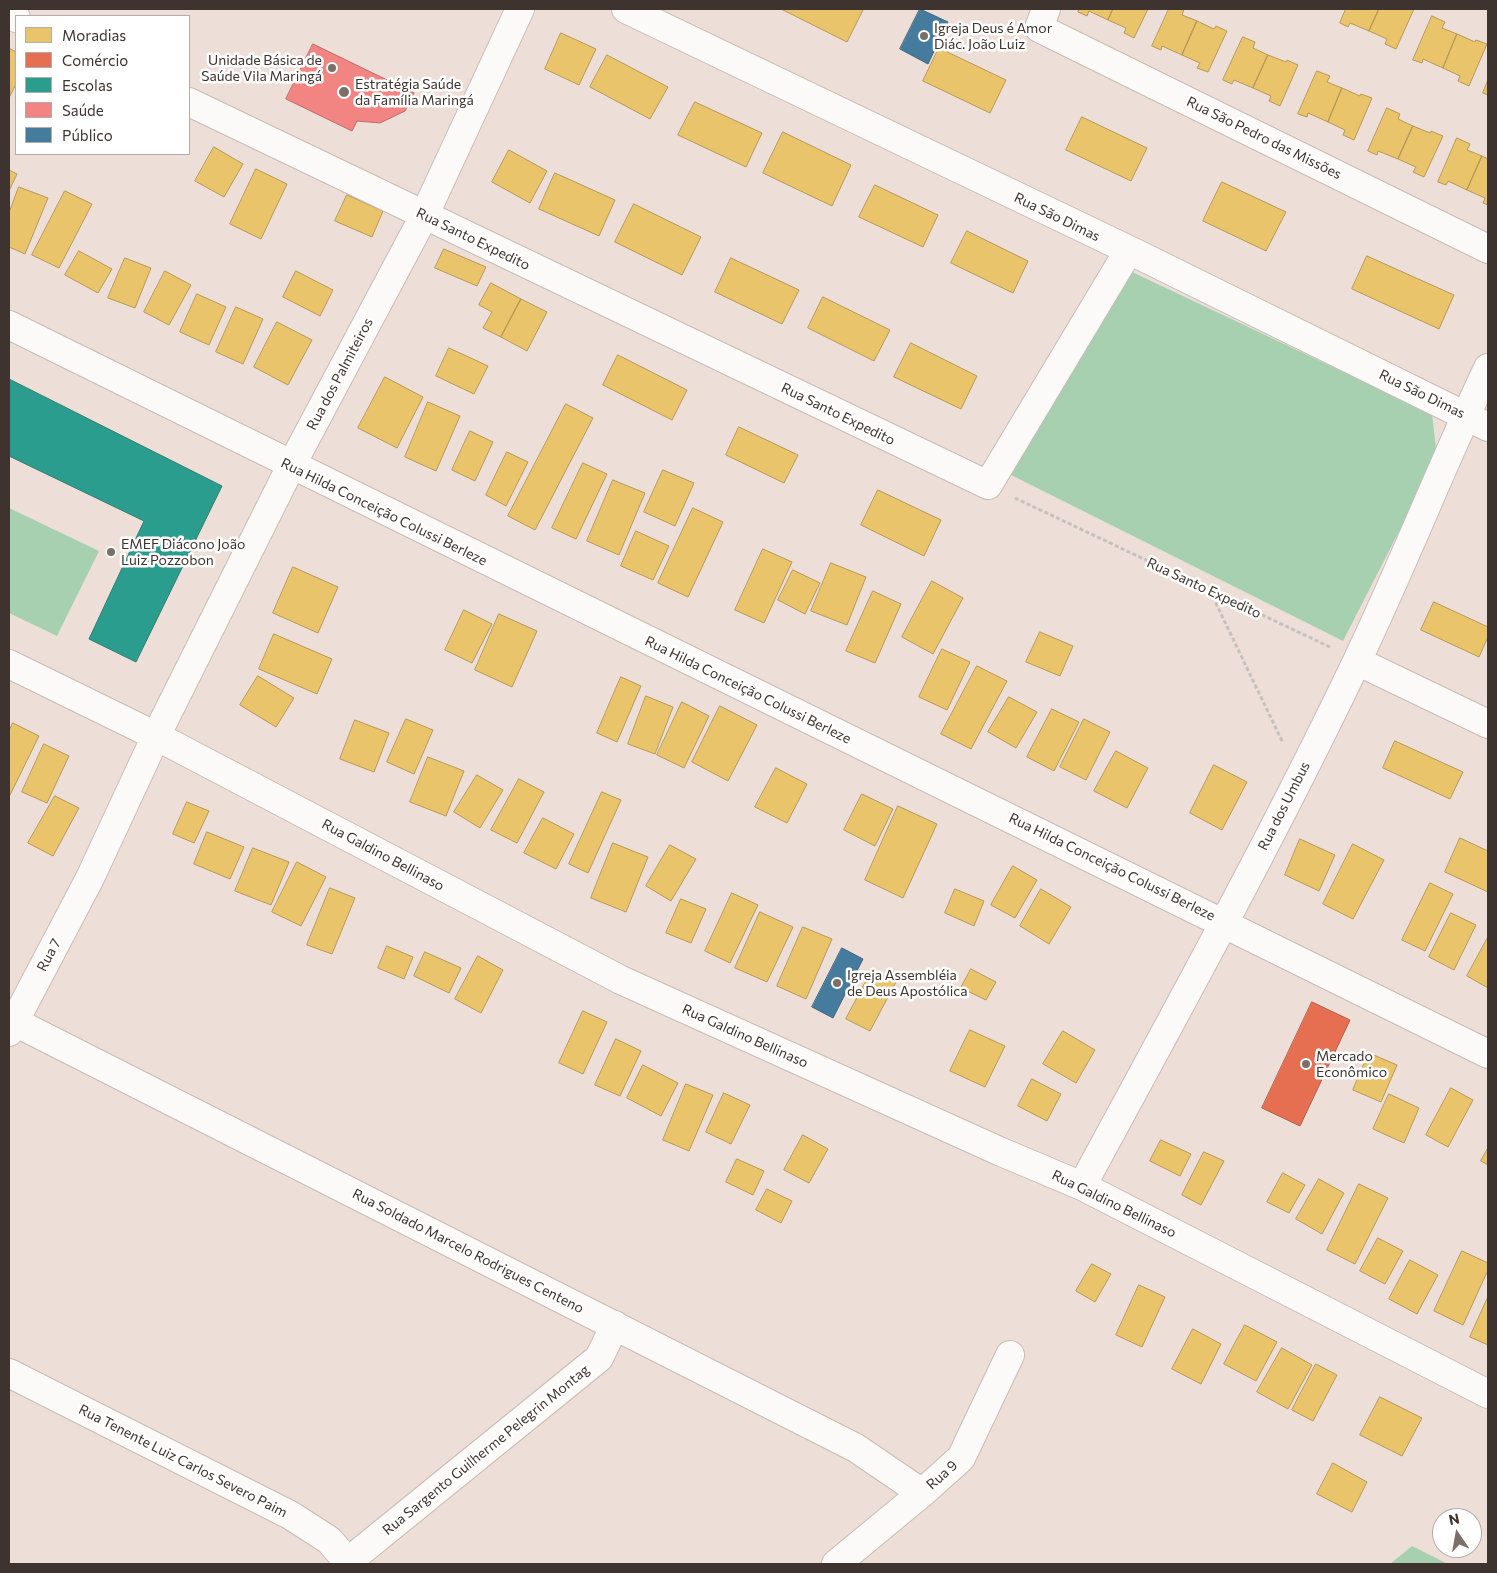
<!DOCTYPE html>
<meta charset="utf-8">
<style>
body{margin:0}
#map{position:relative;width:1497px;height:1573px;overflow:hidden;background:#edded7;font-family:Commissioner,sans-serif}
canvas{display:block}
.frame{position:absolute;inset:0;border:10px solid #3e332e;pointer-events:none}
.legend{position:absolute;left:15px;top:15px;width:175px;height:140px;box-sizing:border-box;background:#fff;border:1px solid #b2adab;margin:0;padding:6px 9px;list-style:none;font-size:15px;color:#3e332e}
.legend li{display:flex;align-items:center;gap:10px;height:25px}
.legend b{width:25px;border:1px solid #b2adab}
.north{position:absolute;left:1432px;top:1508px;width:50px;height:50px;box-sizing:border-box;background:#fff;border:1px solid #b2adab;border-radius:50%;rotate:348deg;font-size:14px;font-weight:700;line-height:20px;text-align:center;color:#3e332e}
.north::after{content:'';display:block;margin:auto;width:18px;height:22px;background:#7b6f69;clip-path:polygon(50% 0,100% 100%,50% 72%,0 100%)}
</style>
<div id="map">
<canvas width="1497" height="1573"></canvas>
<div class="frame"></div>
<ul class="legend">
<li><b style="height:14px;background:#e9c46a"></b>Moradias</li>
<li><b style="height:14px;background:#e76f51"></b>Comércio</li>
<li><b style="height:14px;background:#2a9d8f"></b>Escolas</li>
<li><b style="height:14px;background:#f28482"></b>Saúde</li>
<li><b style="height:14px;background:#457b9d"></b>Público</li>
</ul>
<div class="north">N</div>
</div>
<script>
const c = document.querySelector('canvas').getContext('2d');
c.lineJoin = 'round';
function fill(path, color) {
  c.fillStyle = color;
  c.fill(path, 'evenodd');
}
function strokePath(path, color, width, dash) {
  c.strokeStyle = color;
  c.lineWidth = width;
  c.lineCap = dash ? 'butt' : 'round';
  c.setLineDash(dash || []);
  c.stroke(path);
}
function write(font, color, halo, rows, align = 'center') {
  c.font = font + ' Commissioner,sans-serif';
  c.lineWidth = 5;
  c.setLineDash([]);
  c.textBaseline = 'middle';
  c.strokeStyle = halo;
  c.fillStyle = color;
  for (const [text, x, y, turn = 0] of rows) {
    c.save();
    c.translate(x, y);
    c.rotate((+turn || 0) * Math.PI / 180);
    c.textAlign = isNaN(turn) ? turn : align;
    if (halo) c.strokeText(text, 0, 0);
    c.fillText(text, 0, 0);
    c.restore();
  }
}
fill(new Path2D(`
 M 1130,271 L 1432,414 L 1437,457 L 1343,641 L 1005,472 Z
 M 9,508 L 99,551 L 57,636 L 9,613 Z
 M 1412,1546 L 1448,1564 L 1390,1564 Z`), '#a7d0b1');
const homes = new Path2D(`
 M 784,9 L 861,9 L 863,10 L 847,42 L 783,10 Z
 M 1080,9 L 1113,9 L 1108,20 L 1089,11 L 1087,16 L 1078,12 Z
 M 1113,9 L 1148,9 L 1134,38 L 1124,33 L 1126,28 L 1108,20 Z
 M 1169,9 L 1184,9 L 1182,15 L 1197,21 L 1182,55 L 1162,46 L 1161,50 L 1152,46 Z
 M 1346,9 L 1379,9 L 1369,31 L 1350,23 L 1348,27 L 1340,23 Z
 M 1379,9 L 1414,9 L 1396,49 L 1385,44 L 1387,39 L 1369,31 Z
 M 1432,16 L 1445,22 L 1442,28 L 1457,34 L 1443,68 L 1423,59 L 1422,63 L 1413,60 Z
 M 1197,21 L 1214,29 L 1216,26 L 1227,31 L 1208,72 L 1197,68 L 1200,63 L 1182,55 Z
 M 561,33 L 596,49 L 579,85 L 545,69 Z
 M 1457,34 L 1475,42 L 1476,40 L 1487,44 L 1469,86 L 1458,81 L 1460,76 L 1443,68 Z
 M 1243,37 L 1255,42 L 1253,48 L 1268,55 L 1253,88 L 1234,80 L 1232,84 L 1223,80 Z
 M 9,48 L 16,52 L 16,84 L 10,96 Z
 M 939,48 L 1006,80 L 990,113 L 923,81 Z
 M 607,55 L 668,87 L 650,119 L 590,87 Z
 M 1268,55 L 1286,62 L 1287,60 L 1298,65 L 1280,106 L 1269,101 L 1271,96 L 1253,88 Z
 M 1317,71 L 1330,76 L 1327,82 L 1342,88 L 1328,122 L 1308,113 L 1307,117 L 1298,114 Z
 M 1488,80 L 1488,95 L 1483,93 Z
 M 1342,88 L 1360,96 L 1361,94 L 1372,98 L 1354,140 L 1343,135 L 1345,130 L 1328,122 Z
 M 695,102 L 762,133 L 746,167 L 678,135 Z
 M 1387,108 L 1400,114 L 1398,119 L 1413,126 L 1398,159 L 1378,151 L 1377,155 L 1368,151 Z
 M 1082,117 L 1147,148 L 1131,181 L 1066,150 Z
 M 1413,126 L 1430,133 L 1431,131 L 1443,136 L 1424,177 L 1413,172 L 1416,167 L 1398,159 Z
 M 783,132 L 851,165 L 832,206 L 763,173 Z
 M 1457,138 L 1470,144 L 1467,150 L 1482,156 L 1467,190 L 1448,181 L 1446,185 L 1438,182 Z
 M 214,147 L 243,164 L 224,197 L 195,181 Z
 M 509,150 L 547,171 L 530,203 L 492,182 Z
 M 1482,156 L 1488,159 L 1488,205 L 1483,203 L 1485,198 L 1467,190 Z
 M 256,169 L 287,184 L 261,239 L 230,224 Z
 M 9,170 L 17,174 L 9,191 Z
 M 555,173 L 615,200 L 599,236 L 539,209 Z
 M 1222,182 L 1286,212 L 1266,251 L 1203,221 Z
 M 875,185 L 938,215 L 923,247 L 859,217 Z
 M 19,187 L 48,198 L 25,254 L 9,247 L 9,213 Z
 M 65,191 L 92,204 L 59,268 L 32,255 Z
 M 347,195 L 383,211 L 372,237 L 335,221 Z
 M 634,204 L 701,237 L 682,275 L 615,242 Z
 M 967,231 L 1028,261 L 1013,293 L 951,263 Z
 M 444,249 L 486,267 L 477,286 L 435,268 Z
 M 79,251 L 112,269 L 98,293 L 65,275 Z
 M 1367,256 L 1454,295 L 1439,329 L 1352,289 Z
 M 125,258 L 151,268 L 135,308 L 108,298 Z
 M 731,258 L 799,290 L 782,324 L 715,292 Z
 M 165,271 L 191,285 L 169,325 L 144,312 Z
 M 296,271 L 333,290 L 320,316 L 283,297 Z
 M 491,283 L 521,299 L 501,337 L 483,328 L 492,312 L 479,305 Z
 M 197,294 L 226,307 L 209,345 L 180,332 Z
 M 823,297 L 890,330 L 874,361 L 808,328 Z
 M 521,299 L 547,312 L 527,351 L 501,337 Z
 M 236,307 L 263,319 L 243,364 L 216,352 Z
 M 277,322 L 312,340 L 288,385 L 254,367 Z
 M 911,343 L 977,376 L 961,409 L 894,377 Z
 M 449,348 L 488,366 L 474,394 L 436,376 Z
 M 618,355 L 687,390 L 672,420 L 603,385 Z
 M 385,377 L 423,397 L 397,448 L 358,428 Z
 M 428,402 L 460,416 L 436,471 L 405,457 Z
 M 566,404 L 593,418 L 535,530 L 508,516 Z
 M 739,427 L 798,455 L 784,483 L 726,455 Z
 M 470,431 L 493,442 L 475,481 L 452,470 Z
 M 507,452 L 528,462 L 506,506 L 486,495 Z
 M 583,463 L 607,474 L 576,539 L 552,528 Z
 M 663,470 L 694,483 L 675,526 L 644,512 Z
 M 613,480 L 645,493 L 619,555 L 587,541 Z
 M 878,490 L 941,520 L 924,556 L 861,525 Z
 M 693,508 L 723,522 L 688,597 L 658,583 Z
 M 636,531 L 669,546 L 653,580 L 621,566 Z
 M 763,549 L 792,562 L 764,623 L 735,610 Z
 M 831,563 L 866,577 L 847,625 L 811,611 Z
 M 293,567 L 338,587 L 318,633 L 273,613 Z
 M 793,570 L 820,583 L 805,614 L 778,600 Z
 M 932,581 L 963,598 L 933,654 L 902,637 Z
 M 873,591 L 901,604 L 875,663 L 846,651 Z
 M 1434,602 L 1488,627 L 1488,637 L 1479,657 L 1421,630 Z
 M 464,610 L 492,624 L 472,663 L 445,650 Z
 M 499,614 L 537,631 L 512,687 L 475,670 Z
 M 1040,632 L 1073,646 L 1060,676 L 1026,662 Z
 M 274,634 L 332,659 L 317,694 L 259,669 Z
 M 942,649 L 970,662 L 947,710 L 919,697 Z
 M 977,666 L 1007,681 L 971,749 L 941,734 Z
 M 258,676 L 294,698 L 276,727 L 240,705 Z
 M 621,677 L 641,686 L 617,742 L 597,733 Z
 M 646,696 L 673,707 L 655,754 L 628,744 Z
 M 1009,697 L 1037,712 L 1016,748 L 988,732 Z
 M 682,702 L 709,716 L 684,768 L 657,755 Z
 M 720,706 L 757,725 L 728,781 L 692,762 Z
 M 1052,709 L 1079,722 L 1054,771 L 1027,757 Z
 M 406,719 L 433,730 L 414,774 L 387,762 Z
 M 1084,719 L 1110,732 L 1086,780 L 1060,767 Z
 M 355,720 L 389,733 L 374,772 L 340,759 Z
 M 13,723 L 39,736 L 9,797 L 9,731 Z
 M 1395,741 L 1463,772 L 1450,799 L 1383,768 Z
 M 44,744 L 69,756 L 47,803 L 22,792 Z
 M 1116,751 L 1148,768 L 1127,808 L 1094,791 Z
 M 428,757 L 464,771 L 446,816 L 410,802 Z
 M 1214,765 L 1247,782 L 1222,830 L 1190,813 Z
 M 776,768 L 807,784 L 787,823 L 755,807 Z
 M 477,775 L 503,790 L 480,828 L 454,812 Z
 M 519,779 L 544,792 L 517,843 L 491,830 Z
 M 602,792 L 621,800 L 588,873 L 569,864 Z
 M 862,794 L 893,809 L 875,846 L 844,830 Z
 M 55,796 L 79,808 L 53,856 L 28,843 Z
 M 187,802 L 209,811 L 194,843 L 173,834 Z
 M 898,806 L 937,824 L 903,898 L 865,880 Z
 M 543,818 L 574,834 L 556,869 L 524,853 Z
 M 207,832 L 244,847 L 230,879 L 194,864 Z
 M 1460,838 L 1488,851 L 1488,892 L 1445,872 Z
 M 1300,839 L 1335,855 L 1319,891 L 1285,875 Z
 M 613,843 L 648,857 L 626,912 L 591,898 Z
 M 1353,844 L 1384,860 L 1353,919 L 1323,904 Z
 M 670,845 L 696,859 L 671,901 L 646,886 Z
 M 253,848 L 289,862 L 271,905 L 235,891 Z
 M 297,862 L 326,877 L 301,926 L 272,912 Z
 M 1013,866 L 1037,880 L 1015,918 L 991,905 Z
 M 1430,883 L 1453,894 L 1425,951 L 1402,940 Z
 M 330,888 L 355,898 L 332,954 L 307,945 Z
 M 955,889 L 984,901 L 974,926 L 945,913 Z
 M 1041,889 L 1071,907 L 1049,944 L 1020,926 Z
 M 732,893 L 758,905 L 730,963 L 705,951 Z
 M 681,899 L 706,909 L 691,943 L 666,933 Z
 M 760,912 L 793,927 L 767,982 L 735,968 Z
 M 1451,913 L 1476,925 L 1454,970 L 1429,957 Z
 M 803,927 L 832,939 L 806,999 L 777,986 Z
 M 1488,937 L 1488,988 L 1467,976 Z
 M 387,946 L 413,957 L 404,979 L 378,968 Z
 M 425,952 L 461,968 L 449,993 L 414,976 Z
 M 478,956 L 503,970 L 481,1013 L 455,999 Z
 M 971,969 L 996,982 L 986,1000 L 961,988 Z
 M 872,970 L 896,982 L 870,1031 L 846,1019 Z
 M 583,1011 L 607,1022 L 583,1074 L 559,1063 Z
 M 970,1030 L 1005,1046 L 985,1087 L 950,1071 Z
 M 1063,1031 L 1095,1050 L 1076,1083 L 1043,1064 Z
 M 616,1039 L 641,1051 L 620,1096 L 595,1085 Z
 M 1369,1053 L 1397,1065 L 1381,1102 L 1353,1090 Z
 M 643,1065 L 678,1083 L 661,1116 L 627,1098 Z
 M 1032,1079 L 1061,1094 L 1047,1121 L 1018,1106 Z
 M 686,1084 L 713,1095 L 689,1151 L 663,1140 Z
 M 1451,1088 L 1473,1100 L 1448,1147 L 1426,1135 Z
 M 724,1093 L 750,1105 L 731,1144 L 706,1132 Z
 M 1389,1094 L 1419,1108 L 1404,1143 L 1373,1129 Z
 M 803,1135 L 828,1149 L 809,1183 L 784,1170 Z
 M 1161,1140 L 1191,1154 L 1180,1176 L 1150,1161 Z
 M 1488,1148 L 1488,1165 L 1481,1161 Z
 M 1204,1152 L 1224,1161 L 1201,1205 L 1182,1195 Z
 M 737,1159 L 764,1171 L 753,1195 L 726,1182 Z
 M 1283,1173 L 1305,1185 L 1289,1213 L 1267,1202 Z
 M 1319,1179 L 1344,1193 L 1322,1234 L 1296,1219 Z
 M 1359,1184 L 1388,1198 L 1355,1264 L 1327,1250 Z
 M 767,1189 L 792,1201 L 781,1223 L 756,1210 Z
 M 1378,1238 L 1403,1251 L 1385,1284 L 1360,1271 Z
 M 1462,1251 L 1488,1263 L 1488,1270 L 1463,1325 L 1434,1311 Z
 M 1410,1260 L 1438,1275 L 1417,1314 L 1389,1299 Z
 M 1092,1264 L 1111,1274 L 1095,1302 L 1076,1291 Z
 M 1139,1285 L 1165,1297 L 1142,1347 L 1116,1335 Z
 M 1488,1297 L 1488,1345 L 1470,1337 Z
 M 1245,1325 L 1277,1342 L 1256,1381 L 1224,1364 Z
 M 1193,1329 L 1221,1344 L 1201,1384 L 1172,1369 Z
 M 1282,1348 L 1312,1365 L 1288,1409 L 1257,1392 Z
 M 1316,1364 L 1337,1375 L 1313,1421 L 1292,1410 Z
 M 1380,1397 L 1422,1418 L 1402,1456 L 1360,1435 Z
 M 1333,1463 L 1367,1482 L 1352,1512 L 1317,1494 Z`);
fill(homes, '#e9c46a');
strokePath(homes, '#b69858', 1);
const shops = new Path2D(`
 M 1312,1002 L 1350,1020 L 1300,1126 L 1262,1108 Z`);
fill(shops, '#e76f51');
strokePath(shops, '#b45d46', 1);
const schools = new Path2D(`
 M 9,379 L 222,486 L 136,662 L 89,639 L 144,521 L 9,456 Z`);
fill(schools, '#2a9d8f');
strokePath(schools, '#307d72', 1);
const health = new Path2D(`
 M 313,44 L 414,93 L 405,111 L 380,123 L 357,121 L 352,131 L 286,99 Z`);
fill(health, '#f28482');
strokePath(health, '#bc6c69', 1);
const public = new Path2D(`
 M 920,9 L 948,22 L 928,64 L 900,49 Z
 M 842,948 L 863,959 L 833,1018 L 812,1007 Z`);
fill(public, '#457b9d');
strokePath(public, '#43657c', 1);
const minor = new Path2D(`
 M 626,9 L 1129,250 L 1488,427
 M 1046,9 L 1039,28 L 1488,249
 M 9,14 L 16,18
 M 189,102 L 988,485 L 1129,250
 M 9,325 C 500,571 996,808 1488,1054
 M 1357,661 L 1488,724
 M 9,664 L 156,736 L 621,980 L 999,1151 L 1082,1186 L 1488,1394
 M 9,1019 L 856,1448 L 922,1493
 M 9,1032 L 90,878 L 156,736 L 291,466 L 424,216 L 520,9
 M 1082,1186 C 1176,1012 1272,839 1357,661 C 1403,565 1442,465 1488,368
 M 9,1373 L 290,1515 L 329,1540 L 348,1562
 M 345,1564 L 599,1358 L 615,1325
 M 836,1564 L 922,1493 L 961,1458 L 1010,1355`);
strokePath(minor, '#c8bcb6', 30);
strokePath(new Path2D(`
 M 1015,498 L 1330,647
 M 1210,591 L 1283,743`), '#c6c1be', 3, [4, 2.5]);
strokePath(minor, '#fcfaf9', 28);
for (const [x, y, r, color] of [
 [924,36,5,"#7b6f69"],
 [332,68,5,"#7b6f69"],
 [344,92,6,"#7b6f69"],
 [111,552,5,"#7b6f69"],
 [837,983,5,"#7b6f69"],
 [1306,1064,5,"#7b6f69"]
]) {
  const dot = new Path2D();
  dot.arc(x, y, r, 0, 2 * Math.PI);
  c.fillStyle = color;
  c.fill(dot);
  strokePath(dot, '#fff', 2);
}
write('14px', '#3e332e', '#fff', [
 ["Igreja Deus é Amor",934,28],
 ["Diác. João Luiz",934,44],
 ["Unidade Básica de",322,60,"right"],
 ["Saúde Vila Maringá",322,76,"right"],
 ["Estratégia Saúde",355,84],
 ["da Família Maringá",355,100],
 ["EMEF Diácono João",121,544],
 ["Luiz Pozzobon",121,560],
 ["Igreja Assembléia",847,975],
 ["de Deus Apostólica",847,991],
 ["Mercado",1316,1056],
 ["Econômico",1316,1072]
], 'left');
write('14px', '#3e332e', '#fff', [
 ["Rua São Pedro das Missões",1264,138,26],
 ["Rua São Dimas",1057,217,26],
 ["Rua Santo Expedito",473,239,26],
 ["Rua dos Palmiteiros",340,374,-62],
 ["Rua São Dimas",1422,394,26],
 ["Rua Santo Expedito",838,414,26],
 ["Rua Hilda Conceição Colussi Berleze",384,512,26],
 ["Rua Santo Expedito",1204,588,25],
 ["Rua Hilda Conceição Colussi Berleze",748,690,26],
 ["Rua dos Umbus",1284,806,-63],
 ["Rua Galdino Bellinaso",383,855,28],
 ["Rua Hilda Conceição Colussi Berleze",1112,867,26],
 ["Rua 7",49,955,-62],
 ["Rua Galdino Bellinaso",745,1036,24],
 ["Rua Galdino Bellinaso",1114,1204,26],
 ["Rua Soldado Marcelo Rodrigues Centeno",468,1251,27],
 ["Rua Sargento Guilherme Pelegrin Montag",486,1450,-39],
 ["Rua Tenente Luiz Carlos Severo Paim",183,1461,27],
 ["Rua 9",942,1475,-42]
]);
</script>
